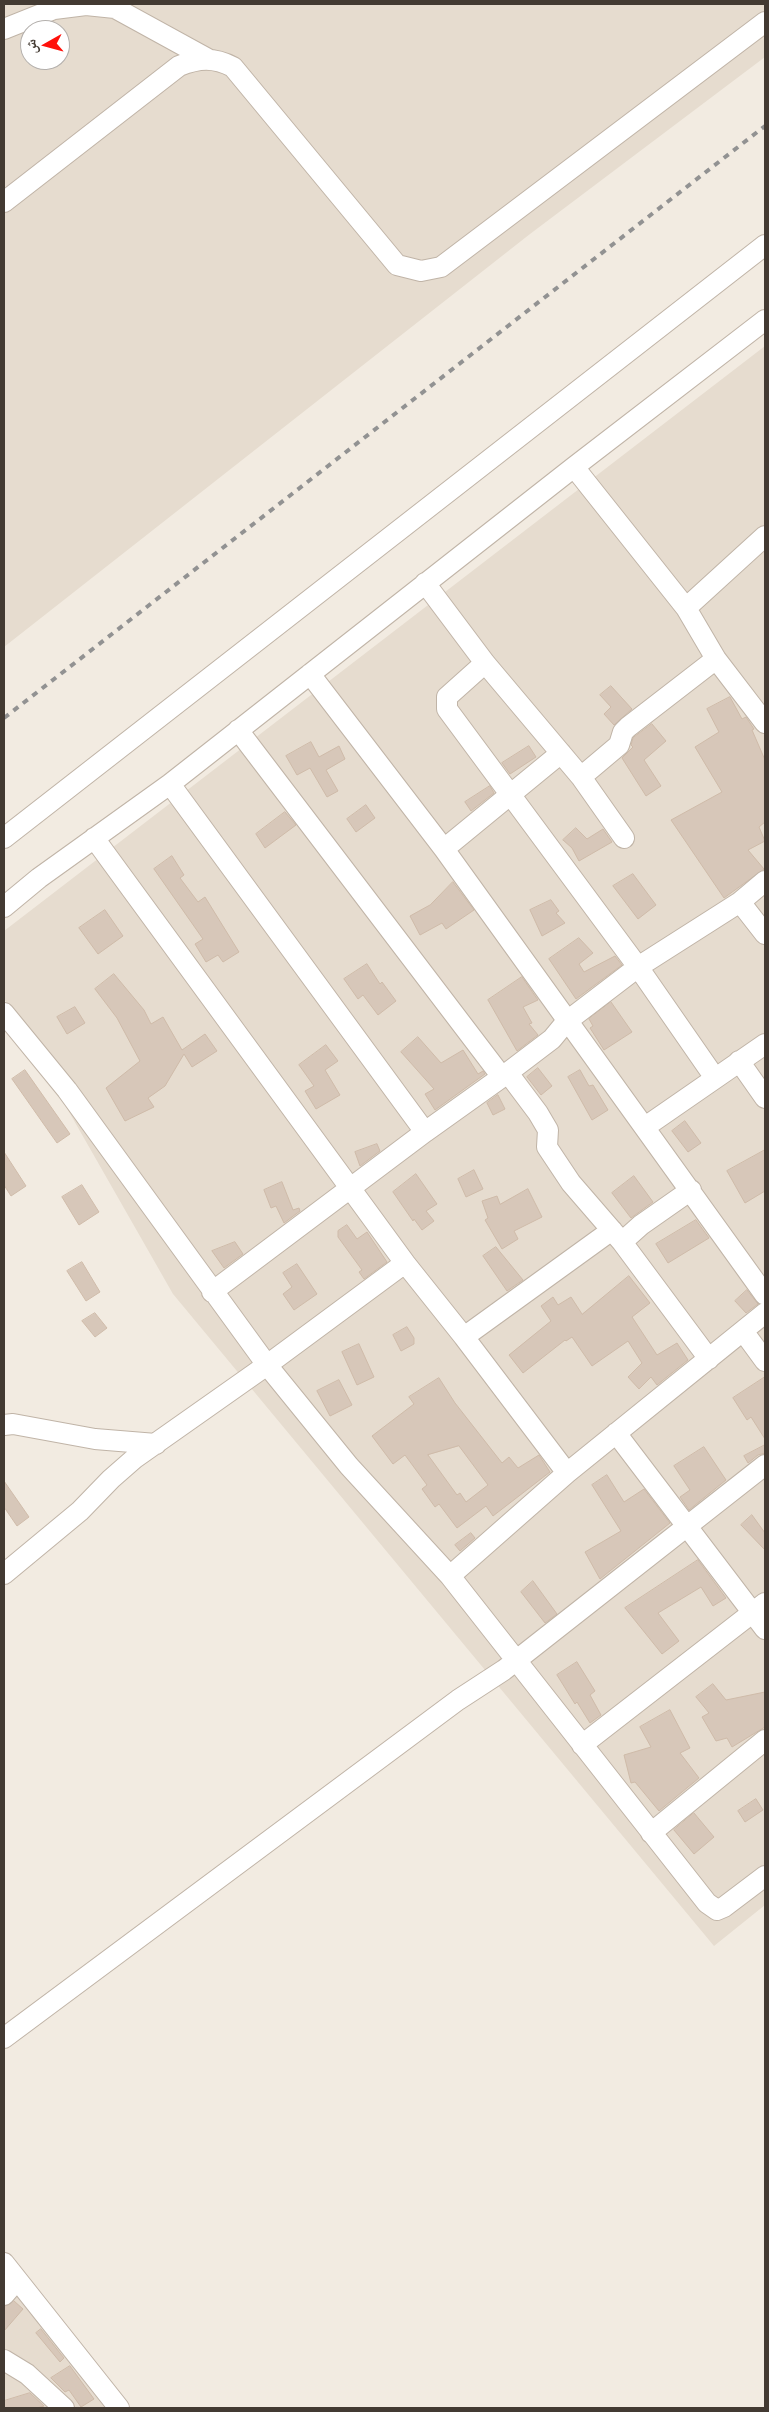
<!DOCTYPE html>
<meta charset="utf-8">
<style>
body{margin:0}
#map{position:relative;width:769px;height:2412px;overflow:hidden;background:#f2ebe1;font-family:Ubuntu,"Noto Naskh Arabic",sans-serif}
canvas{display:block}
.frame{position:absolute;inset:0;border:5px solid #433a32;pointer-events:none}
.north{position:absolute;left:20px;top:20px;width:50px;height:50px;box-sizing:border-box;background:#fff;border:1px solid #b4b0ad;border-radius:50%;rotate:263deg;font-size:14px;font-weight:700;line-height:20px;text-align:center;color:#433a32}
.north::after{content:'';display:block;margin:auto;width:18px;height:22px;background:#ff110b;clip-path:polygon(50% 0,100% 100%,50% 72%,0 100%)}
</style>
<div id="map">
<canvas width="769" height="2412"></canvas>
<div class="frame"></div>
<div class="north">ش</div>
</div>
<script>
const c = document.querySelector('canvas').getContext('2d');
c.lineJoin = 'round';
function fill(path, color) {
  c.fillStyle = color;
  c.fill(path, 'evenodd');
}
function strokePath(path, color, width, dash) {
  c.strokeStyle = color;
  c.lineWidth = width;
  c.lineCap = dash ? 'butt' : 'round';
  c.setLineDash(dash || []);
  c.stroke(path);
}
fill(new Path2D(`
 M 4,4 L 765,4 L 765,57 L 530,234 L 4,647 ZM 30,30 L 60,30 L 60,60 L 30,60 Z
 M 765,346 L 765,1905 L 714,1946 L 173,1294 L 4,998 L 4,931 Z
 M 4,2280 L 105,2408 L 4,2408 Z`), '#e6dccf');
const building = new Path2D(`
 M 611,686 L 632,709 L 614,725 L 604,714 L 611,707 L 600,695 Z
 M 730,697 L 742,719 L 746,717 L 754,729 L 752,730 L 765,760 L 765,822 L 759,827 L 765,841 L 748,850 L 764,869 L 724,898 L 671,820 L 722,792 L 695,747 L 719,732 L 707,709 Z
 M 652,724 L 666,741 L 644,760 L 661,786 L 646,796 L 622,758 L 633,747 L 631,745 L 633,738 Z
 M 311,742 L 319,757 L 339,746 L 345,759 L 326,770 L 338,791 L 327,797 L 310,768 L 297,775 L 286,756 Z
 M 529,746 L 536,757 L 510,774 L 502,763 Z
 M 490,786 L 494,793 L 471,811 L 465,802 Z
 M 366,805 L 375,818 L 356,832 L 347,819 Z
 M 285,812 L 296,825 L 265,848 L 256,834 Z
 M 576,828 L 587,839 L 603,829 L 612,842 L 579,861 L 572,848 L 563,840 Z
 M 172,856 L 184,875 L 180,878 L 198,902 L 205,897 L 239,952 L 223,962 L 218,955 L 206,962 L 195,944 L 203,939 L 154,869 Z
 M 633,874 L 656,905 L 638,919 L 613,886 Z
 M 453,882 L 474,910 L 446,929 L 442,923 L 420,935 L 410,916 L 430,905 Z
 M 551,900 L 559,911 L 556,913 L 565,923 L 542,936 L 530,910 Z
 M 105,910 L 123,936 L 98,954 L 79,928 Z
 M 579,938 L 593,953 L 579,964 L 584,972 L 615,956 L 622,965 L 576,999 L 549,959 Z
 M 367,964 L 380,984 L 382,982 L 396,1001 L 378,1015 L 363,995 L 358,999 L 344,979 Z
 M 114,974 L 144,1010 L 151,1024 L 163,1017 L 182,1050 L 205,1034 L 217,1051 L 192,1067 L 184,1054 L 165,1086 L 148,1098 L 154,1107 L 125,1121 L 106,1088 L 140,1061 L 117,1018 L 95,989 Z
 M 522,977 L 538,1000 L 523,1007 L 532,1023 L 529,1024 L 538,1035 L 517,1051 L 488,1000 Z
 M 611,1002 L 632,1032 L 604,1050 L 590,1028 L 593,1026 L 589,1019 Z
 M 75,1007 L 85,1023 L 67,1034 L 57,1017 Z
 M 418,1037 L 441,1063 L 463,1050 L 478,1074 L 483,1071 L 485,1074 L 435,1110 L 425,1094 L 434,1089 L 401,1052 Z
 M 326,1045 L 338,1061 L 325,1070 L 340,1095 L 316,1109 L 305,1091 L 314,1086 L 299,1065 Z
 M 538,1068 L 552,1086 L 541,1095 L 527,1077 Z
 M 25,1070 L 70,1134 L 57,1143 L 12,1079 Z
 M 580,1070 L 589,1086 L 593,1085 L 608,1110 L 592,1120 L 568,1077 Z
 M 498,1095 L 505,1109 L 493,1115 L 487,1103 Z
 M 685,1121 L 701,1143 L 688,1152 L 672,1131 Z
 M 377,1144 L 380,1151 L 360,1166 L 355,1152 Z
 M 765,1150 L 765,1191 L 745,1203 L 727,1171 Z
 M 4,1152 L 26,1186 L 11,1196 L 4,1185 Z
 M 474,1170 L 483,1189 L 466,1197 L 458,1179 Z
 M 416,1174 L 437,1204 L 426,1211 L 434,1221 L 422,1230 L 414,1219 L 413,1221 L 393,1192 Z
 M 634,1176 L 653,1202 L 631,1218 L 612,1193 Z
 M 282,1182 L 293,1210 L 299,1208 L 300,1211 L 284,1223 L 276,1206 L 271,1208 L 264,1190 Z
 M 82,1185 L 99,1212 L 79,1225 L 62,1197 Z
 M 528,1189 L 542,1217 L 514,1231 L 518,1239 L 502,1249 L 485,1220 L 488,1218 L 482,1201 L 497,1196 L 500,1204 Z
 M 696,1220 L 709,1238 L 668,1263 L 656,1244 Z
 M 347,1225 L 357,1239 L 367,1232 L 387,1262 L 364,1279 L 359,1272 L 362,1270 L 338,1237 L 338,1231 Z
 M 235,1242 L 243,1254 L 224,1268 L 212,1251 Z
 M 496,1247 L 523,1280 L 507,1291 L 483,1256 Z
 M 82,1262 L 100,1292 L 86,1301 L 67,1271 Z
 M 297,1264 L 317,1294 L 294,1310 L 283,1294 L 292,1287 L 283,1273 Z
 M 629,1276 L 650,1303 L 632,1317 L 657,1355 L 677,1343 L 688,1360 L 657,1385 L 651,1377 L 639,1389 L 628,1377 L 642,1363 L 628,1341 L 592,1366 L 572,1337 L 566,1341 L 565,1340 L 523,1373 L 509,1355 L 551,1321 L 541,1306 L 553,1297 L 558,1305 L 571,1297 L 582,1314 Z
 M 747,1290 L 758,1304 L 746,1313 L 735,1301 Z
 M 95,1313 L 107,1328 L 95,1337 L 82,1321 Z
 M 407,1327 L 414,1338 L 414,1344 L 401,1351 L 393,1335 Z
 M 359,1344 L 374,1377 L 357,1385 L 342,1352 Z
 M 765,1377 L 765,1439 L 751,1417 L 747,1420 L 733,1398 Z
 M 439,1378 L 455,1403 L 502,1463 L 509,1457 L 518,1468 L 539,1455 L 550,1472 L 493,1516 L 486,1506 L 457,1528 L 439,1504 L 435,1507 L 422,1489 L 427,1485 L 405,1455 L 393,1464 L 372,1436 L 414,1404 L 409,1397 ZM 459,1446 L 488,1485 L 466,1502 L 460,1493 L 457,1495 L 428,1455 Z
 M 339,1380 L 352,1405 L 330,1416 L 317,1391 Z
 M 765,1445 L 765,1453 L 758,1455 L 748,1463 L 744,1456 Z
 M 704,1447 L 726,1480 L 689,1510 L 680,1497 L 690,1490 L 674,1466 Z
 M 607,1475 L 624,1502 L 644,1489 L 670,1523 L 600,1579 L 585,1552 L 621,1531 L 592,1485 Z
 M 4,1481 L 29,1517 L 17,1526 L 4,1507 Z
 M 752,1515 L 765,1533 L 765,1550 L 741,1525 Z
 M 471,1533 L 475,1538 L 460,1551 L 455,1545 Z
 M 698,1560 L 726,1598 L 713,1606 L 701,1587 L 658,1613 L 679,1641 L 662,1654 L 625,1608 Z
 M 533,1581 L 557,1614 L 545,1623 L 521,1592 Z
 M 577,1662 L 595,1691 L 590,1695 L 601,1715 L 590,1723 L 577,1702 L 575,1704 L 557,1675 Z
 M 713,1684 L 726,1700 L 765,1692 L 765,1727 L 732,1747 L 727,1738 L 716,1741 L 702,1717 L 709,1713 L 696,1697 Z
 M 670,1710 L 690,1748 L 680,1753 L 699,1778 L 659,1811 L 635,1782 L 631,1783 L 624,1755 L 651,1747 L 640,1727 Z
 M 756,1799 L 763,1810 L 745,1822 L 738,1811 Z
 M 694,1813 L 714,1837 L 694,1854 L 674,1830 Z
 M 14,2301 L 23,2309 L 4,2331 L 4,2307 Z
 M 41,2329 L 64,2358 L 60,2362 L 36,2333 Z
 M 70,2366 L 94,2399 L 81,2407 L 69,2390 L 65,2392 L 51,2378 Z
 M 30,2393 L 44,2406 L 37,2408 L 4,2408 L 4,2401 Z`);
fill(building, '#d7c7b9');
strokePath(building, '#cfbba9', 1);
const minor = new Path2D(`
 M 4,29 L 54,9 L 86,5 L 115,8 L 208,59
 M 4,202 L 179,66 C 199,58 214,57 233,67 L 397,265 L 421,271 L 441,267 L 765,22
 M 574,467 L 686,608 L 716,659 L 765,723
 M 425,583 L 485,663 L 581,777 L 624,838
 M 686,608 L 765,536
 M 485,663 L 447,697 L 447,709 L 638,967 L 715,1078
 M 310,674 L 444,849 L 765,1295
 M 238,730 L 502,1077
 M 581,777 L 619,745 L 623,732 L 628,727 L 716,659
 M 170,784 L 425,1132
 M 4,838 L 765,245
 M 94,838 L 405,1263 L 464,1337 L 567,1473
 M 444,849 L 561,753
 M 740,902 L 765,934
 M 4,907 L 39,878 L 170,784 L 574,467 L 765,320
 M 4,1013 L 67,1090 L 267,1365 L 349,1466 L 450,1576 L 707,1903 L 717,1910 L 724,1907 L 765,1876
 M 739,1061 L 765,1098
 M 508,1073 L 538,1113 L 548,1130 L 547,1147 L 571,1183 L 622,1242 L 709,1359
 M 645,1127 L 765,1044
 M 622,1242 L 641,1225 L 691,1190
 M 212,1292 L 425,1132 L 502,1077 L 552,1039 L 566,1022 L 638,967 L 740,902 L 765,881
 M 743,1331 L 765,1361
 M 464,1337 L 612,1230
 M 4,1425 L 13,1424 L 95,1439 L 156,1444
 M 616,1433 L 765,1629
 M 4,1574 L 80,1511 L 111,1479 L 135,1458 L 267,1365 L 405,1263
 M 450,1576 L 567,1473 L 765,1313
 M 582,1745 L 765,1603
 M 651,1833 L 765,1740
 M 4,2038 L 458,1700 L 504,1670 L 765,1465
 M 4,2263 L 119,2408
 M 4,2295 L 17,2280
 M 4,2360 L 27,2374 L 64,2408`);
strokePath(minor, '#c0b4a7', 22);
strokePath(minor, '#fff', 20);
strokePath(new Path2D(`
 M 4,718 L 765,126`), '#929292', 4, [6, 6]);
</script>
